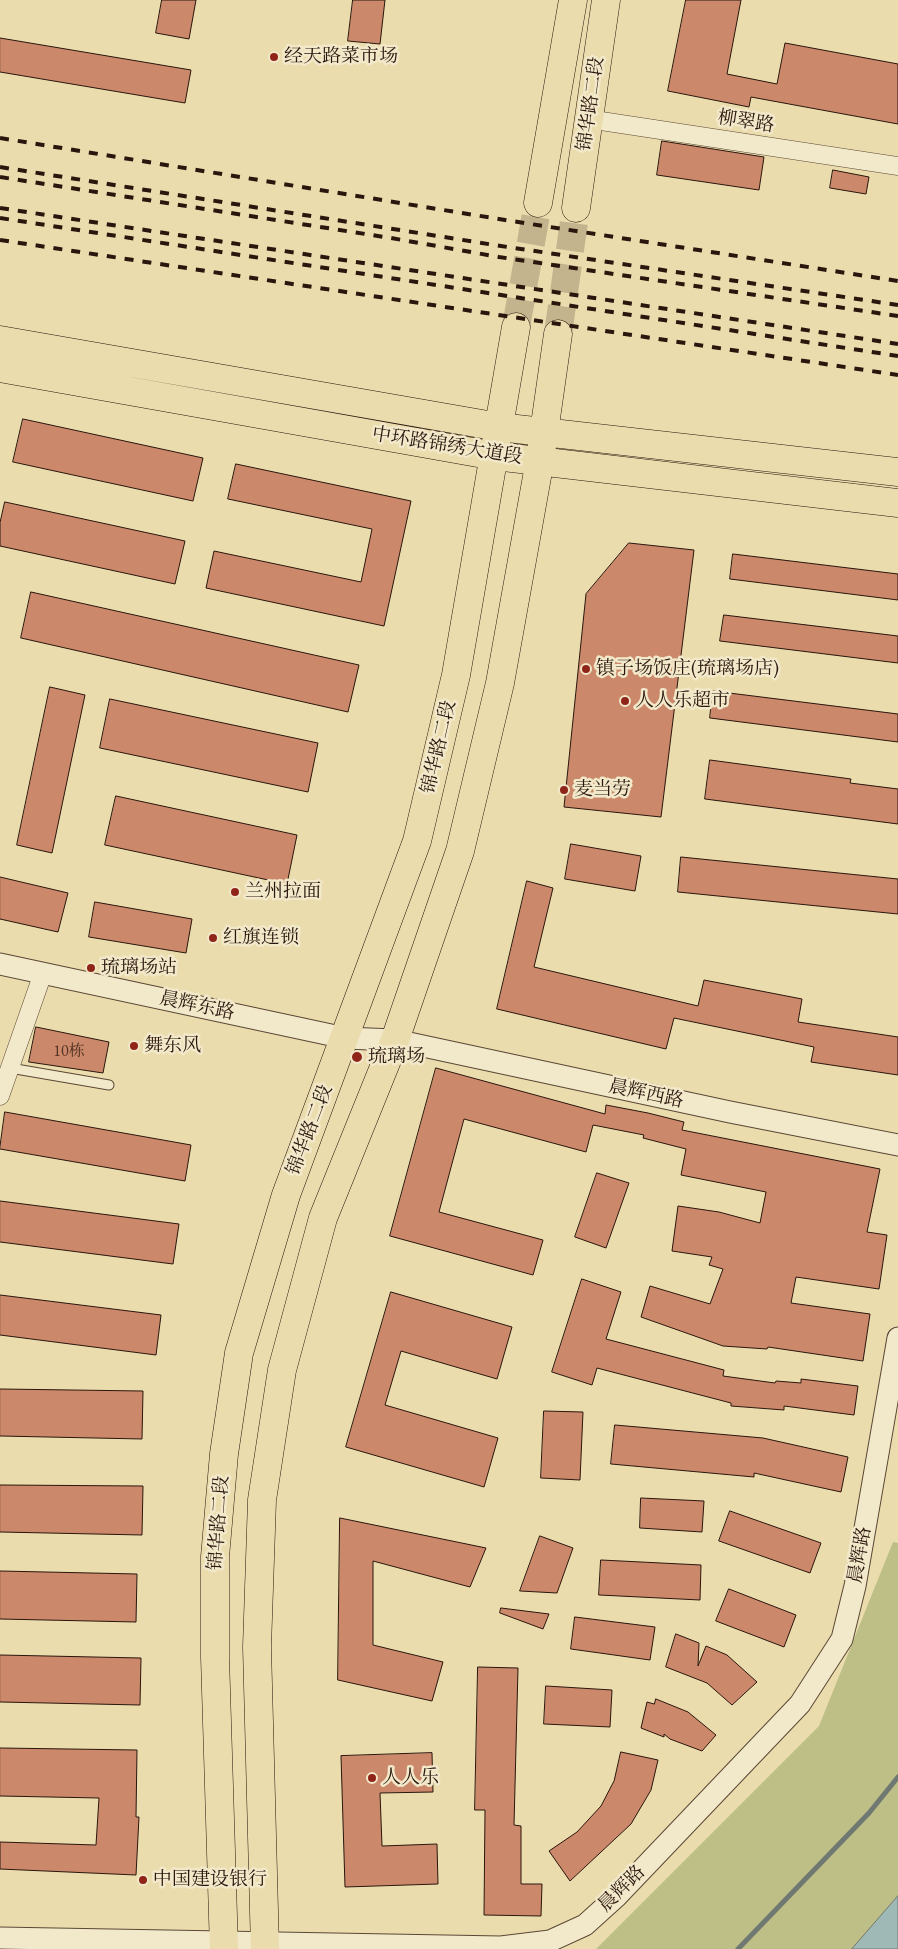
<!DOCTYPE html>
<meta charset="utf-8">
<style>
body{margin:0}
canvas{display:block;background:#ebdcad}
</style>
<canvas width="898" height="1949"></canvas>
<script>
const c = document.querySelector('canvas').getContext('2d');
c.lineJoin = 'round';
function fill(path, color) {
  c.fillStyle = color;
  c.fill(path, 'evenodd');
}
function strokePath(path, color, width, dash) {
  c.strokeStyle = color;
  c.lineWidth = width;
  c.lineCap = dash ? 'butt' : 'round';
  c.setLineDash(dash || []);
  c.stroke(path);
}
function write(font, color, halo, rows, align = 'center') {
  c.font = font + ' "EB Garamond","Noto Serif SC",serif';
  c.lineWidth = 5;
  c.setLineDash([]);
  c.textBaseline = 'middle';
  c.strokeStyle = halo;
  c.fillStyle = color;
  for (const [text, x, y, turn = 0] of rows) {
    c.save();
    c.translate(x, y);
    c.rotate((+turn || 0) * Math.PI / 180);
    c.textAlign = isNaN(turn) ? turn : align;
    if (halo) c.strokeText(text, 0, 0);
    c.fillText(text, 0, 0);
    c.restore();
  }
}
fill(new Path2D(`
 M 893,1542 L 898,1543 L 898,1949 L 596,1949 L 819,1726 Z`), '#bdbf86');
const water = new Path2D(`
 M 898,1896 L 898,1949 L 852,1949 Z`);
fill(water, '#9eb9b6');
strokePath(water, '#707872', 1);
strokePath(new Path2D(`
 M 738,1949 L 869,1813 L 898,1777`), '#707872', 5);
const building = new Path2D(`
 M 162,0 L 196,0 L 189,39 L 156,33 Z
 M 353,0 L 385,0 L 380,44 L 348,41 Z
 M 686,0 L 741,0 L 727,74 L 777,84 L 785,43 L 898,64 L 898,124 L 751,97 L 749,107 L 668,91 Z
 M 0,38 L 191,70 L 185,103 L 0,72 Z
 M 662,141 L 764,157 L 759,190 L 657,175 Z
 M 833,170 L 869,177 L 866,194 L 830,188 Z
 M 23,419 L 203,458 L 193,501 L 13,462 Z
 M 236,464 L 411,501 L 384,626 L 206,588 L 214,551 L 361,582 L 372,529 L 228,499 Z
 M 5,502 L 185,541 L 175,584 L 0,546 L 0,523 Z
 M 629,543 L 694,550 L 661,817 L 564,807 L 586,594 Z
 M 733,554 L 898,574 L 898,600 L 730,579 Z
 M 31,592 L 359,665 L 348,712 L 21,638 Z
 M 724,615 L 898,636 L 898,663 L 720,641 Z
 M 50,687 L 85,695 L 52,853 L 17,845 Z
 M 713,691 L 898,714 L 898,742 L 710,718 Z
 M 110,699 L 318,743 L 308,792 L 100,748 Z
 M 710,760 L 851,779 L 850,783 L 898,789 L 898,824 L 705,799 Z
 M 116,796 L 297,835 L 287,884 L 105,845 Z
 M 571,844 L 641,856 L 635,891 L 565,879 Z
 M 681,857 L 898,879 L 898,914 L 678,892 Z
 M 0,877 L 68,893 L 58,932 L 0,919 Z
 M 527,881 L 553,888 L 534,967 L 698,1006 L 704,980 L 802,999 L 798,1022 L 898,1037 L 898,1075 L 811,1062 L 814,1047 L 674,1018 L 666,1049 L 497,1009 Z
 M 95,902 L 192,919 L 186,953 L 89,937 Z
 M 36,1027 L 109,1042 L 103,1073 L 29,1062 Z
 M 436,1068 L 605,1114 L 606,1105 L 648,1113 L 684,1122 L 682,1130 L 880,1169 L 867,1232 L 887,1235 L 879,1289 L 796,1277 L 791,1303 L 870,1314 L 863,1361 L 768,1347 L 767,1349 L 723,1346 L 641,1317 L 650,1286 L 710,1304 L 723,1269 L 709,1265 L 712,1257 L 672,1251 L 678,1206 L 719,1212 L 760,1223 L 766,1192 L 681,1175 L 686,1149 L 643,1138 L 644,1135 L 593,1125 L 586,1152 L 464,1119 L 439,1212 L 543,1240 L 533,1275 L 390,1236 Z
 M 5,1112 L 191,1145 L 185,1181 L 0,1149 Z
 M 597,1173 L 629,1183 L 606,1248 L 575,1237 Z
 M 0,1201 L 179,1224 L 173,1264 L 0,1242 Z
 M 582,1279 L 621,1292 L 606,1339 L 724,1370 L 723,1376 L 775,1383 L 776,1381 L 801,1383 L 801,1379 L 858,1386 L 854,1415 L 784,1406 L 784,1410 L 731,1406 L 731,1403 L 597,1368 L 592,1385 L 552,1372 Z
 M 391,1292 L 512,1327 L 497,1379 L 401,1351 L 385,1405 L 498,1438 L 484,1487 L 346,1447 Z
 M 0,1295 L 161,1315 L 156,1355 L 0,1335 Z
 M 0,1389 L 143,1391 L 142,1439 L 0,1436 Z
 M 544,1411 L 583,1412 L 580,1480 L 541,1478 Z
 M 615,1425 L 763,1438 L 848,1457 L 841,1492 L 754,1473 L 754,1477 L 611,1464 Z
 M 0,1485 L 143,1486 L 142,1535 L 0,1532 Z
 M 641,1498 L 704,1501 L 702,1532 L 640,1528 Z
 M 730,1511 L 821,1543 L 810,1573 L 719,1541 Z
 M 340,1518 L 486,1548 L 470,1587 L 373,1561 L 373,1645 L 443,1662 L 432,1701 L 338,1680 Z
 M 540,1536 L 573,1548 L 557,1593 L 520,1591 Z
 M 601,1560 L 701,1565 L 700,1600 L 599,1595 Z
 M 0,1571 L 137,1574 L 136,1622 L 0,1619 Z
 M 729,1589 L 796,1615 L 784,1647 L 716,1621 Z
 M 501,1608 L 549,1614 L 543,1629 L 500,1613 Z
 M 575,1617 L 655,1627 L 650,1660 L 571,1649 Z
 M 676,1634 L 699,1643 L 698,1666 L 706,1646 L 727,1655 L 757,1682 L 732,1705 L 707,1683 L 666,1667 Z
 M 0,1655 L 141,1658 L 140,1705 L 0,1702 Z
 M 478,1667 L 518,1668 L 514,1825 L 521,1826 L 521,1884 L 542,1884 L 541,1916 L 484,1915 L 485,1810 L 475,1810 Z
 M 546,1686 L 612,1690 L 610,1727 L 544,1724 Z
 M 656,1699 L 688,1712 L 716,1735 L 702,1751 L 670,1739 L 664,1734 L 664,1737 L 641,1728 L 647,1702 L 654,1704 Z
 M 0,1748 L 137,1750 L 136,1817 L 139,1817 L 136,1875 L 0,1869 L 0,1842 L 96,1845 L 99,1798 L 0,1796 Z
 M 621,1752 L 658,1760 L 651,1790 L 631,1824 L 570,1881 L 549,1851 L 577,1832 L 601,1806 L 614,1781 Z
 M 432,1753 L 433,1792 L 380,1793 L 382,1846 L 437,1844 L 438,1884 L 345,1887 L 341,1756 Z`);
fill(building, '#cb886a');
strokePath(building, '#2a160d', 1);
strokePath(new Path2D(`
 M 516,327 L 538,203
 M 558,334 L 576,208`), '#c4b48d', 28, [28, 14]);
const service = new Path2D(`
 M 10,1068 L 109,1085`);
const minor = new Path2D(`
 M 588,119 L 898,166
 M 0,1096 L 43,973`);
const tertiary = new Path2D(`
 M 0,964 L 345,1038 L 395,1040 L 730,1112 L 898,1145
 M 0,1938 L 501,1947 L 550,1941 L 585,1925 L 616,1897 L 800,1704 L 842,1639 L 855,1586 L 898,1338`);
const primary = new Path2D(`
 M 538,203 L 573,0
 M 576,208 L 606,0
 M 0,340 L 499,427 L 898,472
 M 0,368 L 495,456 L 898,503
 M 224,1949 L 215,1657 L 215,1557 L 224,1454 L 239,1353 L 286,1195 L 417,841 L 456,675 L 516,327
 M 265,1949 L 257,1647 L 262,1500 L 282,1370 L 323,1218 L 395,1040 L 460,851 L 500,683 L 540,460 L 558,334`);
strokePath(service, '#5a4835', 11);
strokePath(minor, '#5a4835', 19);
strokePath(tertiary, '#5a4835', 23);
strokePath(primary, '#2a160d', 29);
strokePath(service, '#f2e8ca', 9);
strokePath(minor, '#f2e8ca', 18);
strokePath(tertiary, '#f2e8ca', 21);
strokePath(primary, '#ebdcad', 28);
strokePath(new Path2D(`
 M 0,138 L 505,220 L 898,281
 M 0,167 L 501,246 L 898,305
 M 0,177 L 391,238 L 499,257 L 898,316
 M 0,208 L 898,344
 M 0,218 L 898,356
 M 0,240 L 898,375`), '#2a160d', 4, [9, 9]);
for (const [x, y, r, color] of [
 [274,57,5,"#8f2418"],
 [586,669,5,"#8f2418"],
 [625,701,5,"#8f2418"],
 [564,790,5,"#8f2418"],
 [235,892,5,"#8f2418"],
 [213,938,5,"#8f2418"],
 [91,968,5,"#8f2418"],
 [134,1046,5,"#8f2418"],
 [357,1057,6,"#8f2418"],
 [372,1778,5,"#8f2418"],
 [143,1880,5,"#8f2418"]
]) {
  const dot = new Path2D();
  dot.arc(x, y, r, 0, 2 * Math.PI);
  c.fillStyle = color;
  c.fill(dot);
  strokePath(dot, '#f2e8ca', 2);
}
write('16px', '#523224', null, [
 ["10栋",69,1052]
]);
write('19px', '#2a160d', '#f2e8ca', [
 ["经天路菜市场",284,57],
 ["镇子场饭庄(琉璃场店)",596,669],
 ["人人乐超市",635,701],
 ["麦当劳",574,790],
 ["兰州拉面",245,892],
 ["红旗连锁",223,938],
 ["琉璃场站",101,968],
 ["舞东风",144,1046],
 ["琉璃场",368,1057],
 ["人人乐",382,1778],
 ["中国建设银行",153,1880]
], 'left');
write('19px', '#2a160d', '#f2e8ca', [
 ["锦华路二段",591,104,-82],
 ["柳翠路",746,122,9],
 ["中环路锦绣大道段",447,446,9],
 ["锦华路二段",439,747,-77],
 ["晨辉东路",197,1006,12],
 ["晨辉西路",646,1094,12],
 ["锦华路二段",310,1130,-69],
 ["锦华路二段",219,1523,-86],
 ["晨辉路",860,1555,-80],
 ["晨辉路",622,1889,-45]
]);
</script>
